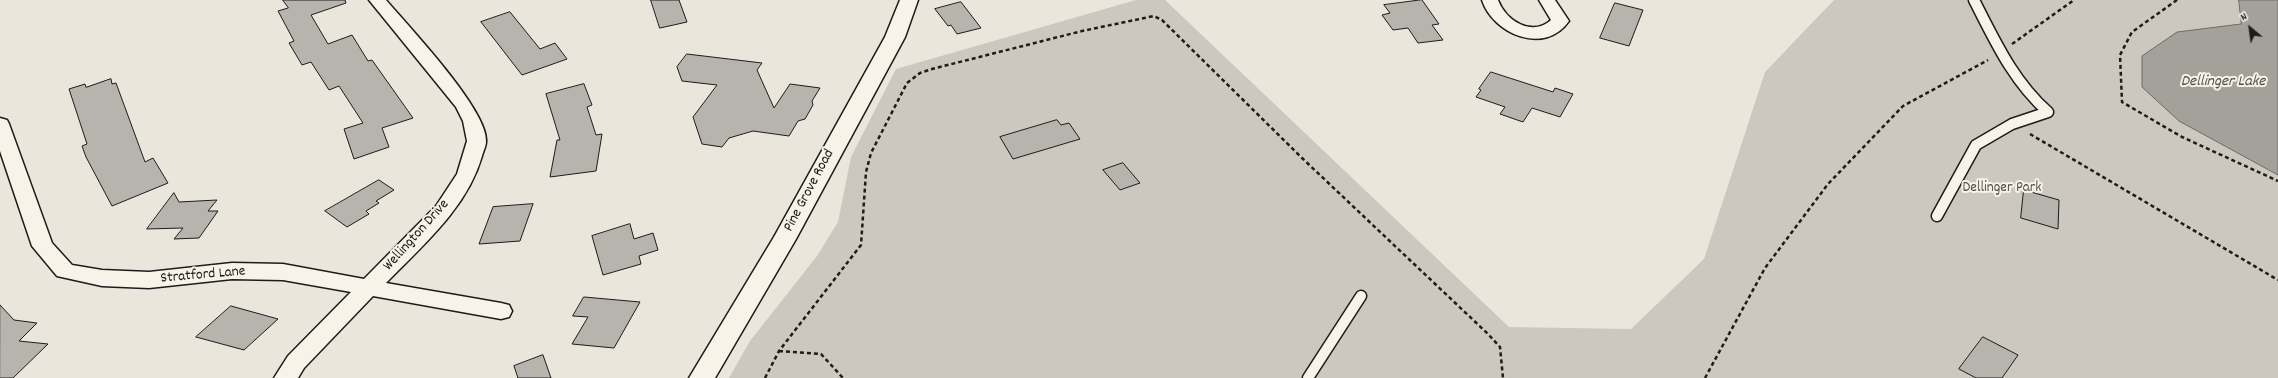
<!DOCTYPE html>
<style>
body{margin:0}
#map{position:relative;width:2278px;height:378px;overflow:hidden;background:#eae6dc;font-family:Dekko,sans-serif}
canvas{display:block}
.north{position:absolute;left:2230px;top:8px;width:40px;height:40px;-webkit-text-stroke:3px #f7f3e8;paint-order:stroke;rotate:331deg;font-size:11px;font-weight:700;line-height:16px;text-align:center;color:#1c1c1c}
.north::after{content:'';display:block;margin:auto;width:14px;height:18px;background:#1c1c1c;clip-path:polygon(50% 0,100% 100%,50% 72%,0 100%)}
</style>
<div id="map">
<canvas width="2278" height="378"></canvas>
<div class="north">N</div>
</div>
<script>
const c = document.querySelector('canvas').getContext('2d');
c.lineJoin = 'round';
function fill(path, color) {
  c.fillStyle = color;
  c.fill(path, 'evenodd');
}
function strokePath(path, color, width, dash) {
  c.strokeStyle = color;
  c.lineWidth = width;
  c.lineCap = dash ? 'butt' : 'round';
  c.setLineDash(dash || []);
  c.stroke(path);
}
function write(font, color, halo, rows, align = 'center') {
  c.font = font + ' Dekko,sans-serif';
  c.lineWidth = 4;
  c.setLineDash([]);
  c.textBaseline = 'middle';
  c.strokeStyle = halo;
  c.fillStyle = color;
  for (const [text, x, y, turn = 0] of rows) {
    c.save();
    c.translate(x, y);
    c.rotate((+turn || 0) * Math.PI / 180);
    c.textAlign = isNaN(turn) ? turn : align;
    if (halo) c.strokeText(text, 0, 0);
    c.fillText(text, 0, 0);
    c.restore();
  }
}
fill(new Path2D(`
 M 1136,0 L 1165,0 L 1509,327 L 1631,329 L 1704,259 L 1765,72 L 1834,0 L 2278,0 L 2278,378 L 729,378 L 750,341 L 817,256 L 838,222 L 851,157 L 896,69 Z`), '#ccc8c0');
const water = new Path2D(`
 M 2239,0 L 2278,0 L 2278,175 L 2179,121 L 2142,87 L 2142,56 L 2177,32 L 2241,24 Z`);
fill(water, '#a3a19a');
strokePath(water, '#6d6c68', 1);
const building = new Path2D(`
 M 283,0 L 345,0 L 346,3 L 311,15 L 328,44 L 352,35 L 368,61 L 372,60 L 413,118 L 382,128 L 389,147 L 354,159 L 344,129 L 363,123 L 339,86 L 329,90 L 311,62 L 302,65 L 289,43 L 294,41 L 278,11 L 288,8 Z
 M 651,0 L 679,0 L 687,22 L 660,28 Z
 M 1422,0 L 1439,24 L 1432,25 L 1443,40 L 1418,43 L 1408,28 L 1393,30 L 1382,15 L 1390,13 L 1384,5 Z
 M 961,2 L 981,28 L 957,34 L 951,25 L 948,26 L 935,9 Z
 M 1615,3 L 1643,10 L 1629,46 L 1600,38 Z
 M 510,12 L 540,49 L 555,43 L 567,59 L 522,75 L 481,22 Z
 M 687,54 L 762,63 L 757,70 L 774,108 L 790,84 L 820,88 L 812,101 L 813,105 L 805,119 L 798,121 L 789,136 L 753,131 L 729,138 L 722,147 L 702,144 L 693,117 L 717,85 L 682,81 L 677,67 Z
 M 1491,72 L 1553,92 L 1555,88 L 1573,94 L 1560,117 L 1532,108 L 1523,122 L 1500,114 L 1505,107 L 1476,97 L 1481,90 L 1479,89 Z
 M 111,79 L 112,84 L 116,83 L 145,162 L 153,158 L 168,183 L 112,206 L 86,157 L 82,146 L 87,144 L 69,89 L 85,84 L 86,87 Z
 M 584,84 L 592,105 L 587,107 L 596,135 L 602,134 L 596,171 L 550,177 L 557,140 L 560,140 L 546,94 Z
 M 1057,120 L 1061,125 L 1069,123 L 1080,139 L 1013,159 L 1000,137 Z
 M 1123,163 L 1140,183 L 1120,190 L 1103,170 Z
 M 379,180 L 394,190 L 376,201 L 379,203 L 366,211 L 369,214 L 347,227 L 325,211 Z
 M 2024,190 L 2059,200 L 2058,229 L 2021,218 Z
 M 174,193 L 179,202 L 217,200 L 208,211 L 218,211 L 199,238 L 174,239 L 183,228 L 147,229 Z
 M 533,204 L 520,241 L 479,244 L 493,207 Z
 M 630,224 L 634,239 L 653,233 L 658,250 L 639,256 L 641,264 L 603,275 L 592,236 Z
 M 584,297 L 640,302 L 614,348 L 572,344 L 588,317 L 573,316 Z
 M 0,305 L 14,320 L 37,323 L 19,341 L 48,344 L 13,378 L 0,378 Z
 M 231,306 L 278,319 L 244,350 L 196,337 Z
 M 1983,337 L 2018,355 L 2002,378 L 1976,378 L 1959,369 Z
 M 543,355 L 551,378 L 518,378 L 514,366 Z`);
fill(building, '#b6b4ac');
strokePath(building, '#1c1c1c', 1);
const service = new Path2D(`
 M 1974,0 C 1995,41 2013,81 2048,112
 M 1937,216 L 1976,145 L 2012,124 L 2048,112
 M 1308,378 L 1361,296`);
const minor = new Path2D(`
 M 369,0 L 386,0 C 408,26 489,111 486,142 C 486,146 483,152 482,156 C 467,208 423,245 386,283 L 501,303 L 509,305 L 512,311 L 509,317 L 501,319 L 373,296 L 304,368 L 298,378 L 274,378 L 288,356 L 351,292 L 283,280 L 232,279 L 149,288 L 102,286 L 57,276 L 32,246 L 0,151 L 0,118 L 7,120 L 9,124 L 52,243 L 72,265 L 102,270 L 149,272 L 232,263 L 283,264 L 364,279 L 436,206 L 457,174 L 467,141 L 463,121 L 456,107 Z
 M 1482,0 L 1498,0 C 1506,21 1532,37 1551,20 L 1539,0 L 1555,0 L 1569,21 C 1545,56 1493,34 1482,0 Z`);
const tertiary = new Path2D(`
 M 900,0 L 918,0 L 905,37 L 796,239 L 715,378 L 689,378 L 774,237 L 885,37 Z`);
strokePath(service, '#1c1c1c', 13);
strokePath(minor, '#1c1c1c', 3);
strokePath(tertiary, '#1c1c1c', 3);
strokePath(new Path2D(`
 M 2177,0 L 2132,32 L 2120,55 L 2122,102 L 2182,137 L 2278,181
 M 2012,44 L 2074,0
 M 2030,134 L 2278,280
 M 779,351 L 821,354 L 843,378
 M 765,378 L 779,351 L 861,245 L 866,172 L 871,153 L 907,83 L 920,73 L 932,69 L 1082,31 L 1154,16 L 1162,20 L 1302,158 L 1488,334 L 1500,347 L 1503,378
 M 1705,378 L 1765,268 L 1828,184 L 1903,106 L 1988,60`), '#1c1c1c', 2.5, [4, 3]);
strokePath(service, '#f7f3e8', 10);
fill(minor, '#f7f3e8');
fill(tertiary, '#f7f3e8');
write('15px', '#51504d', '#f7f3e8', [
 ["Dellinger Park",2002,189]
]);
write('15px', '#1c1c1c', '#f7f3e8', [
 ["Pine Grove Road",810,191,-62],
 ["Wellington Drive",417,236,-48],
 ["Stratford Lane",203,276,-5]
]);
write('italic 16px', '#52514e', '#f7f3e8', [
 ["Dellinger Lake",2223,83]
]);
</script>
